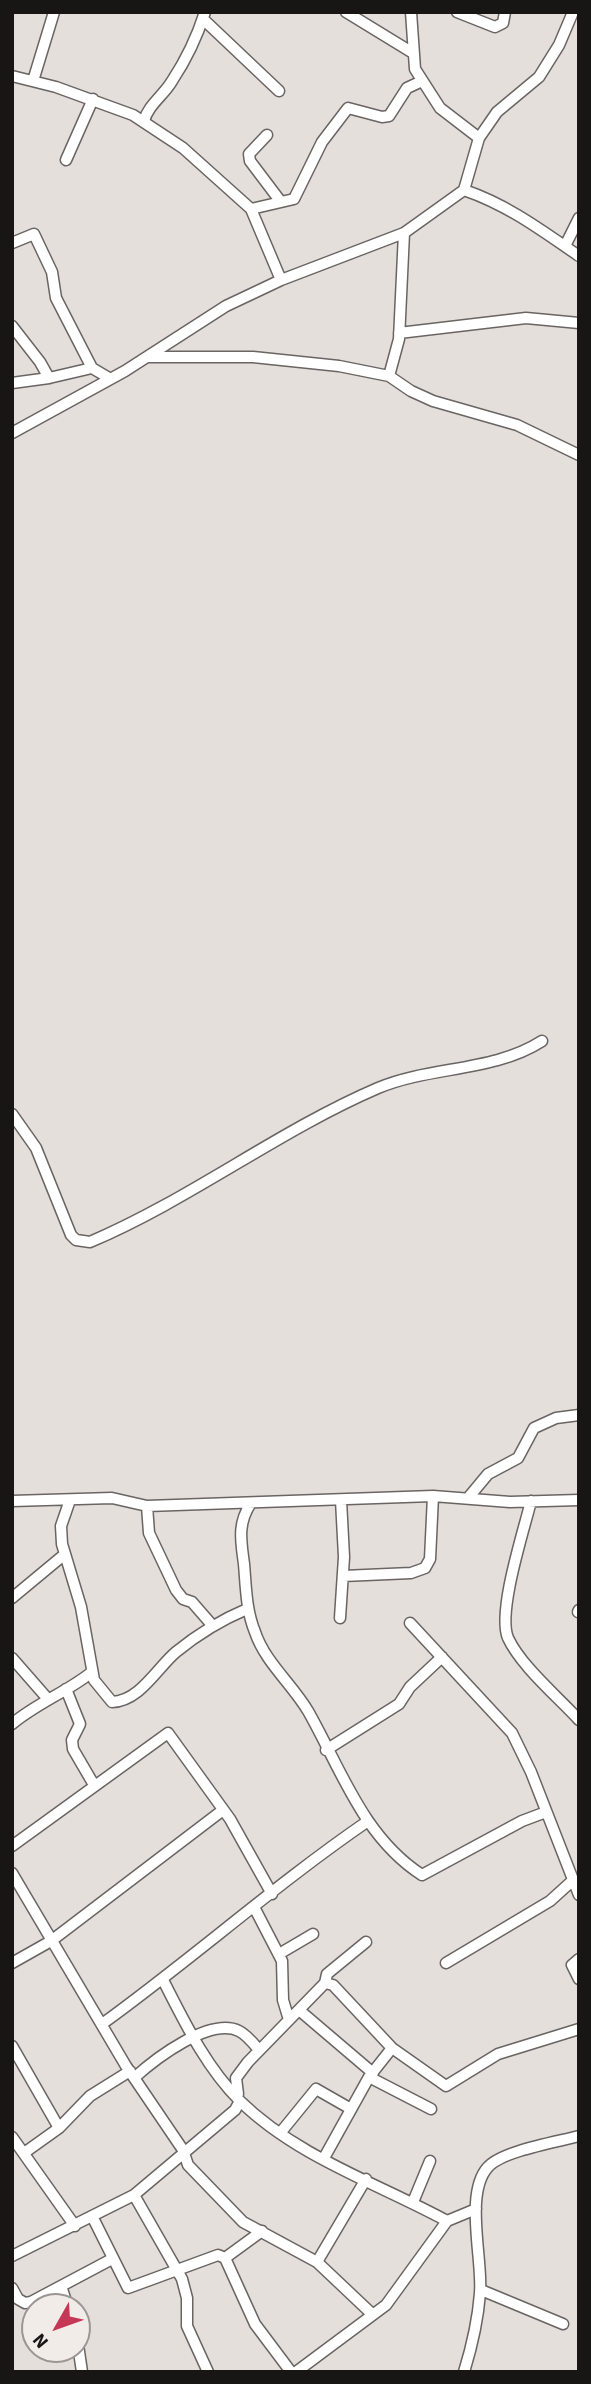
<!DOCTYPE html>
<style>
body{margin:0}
#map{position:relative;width:591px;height:2384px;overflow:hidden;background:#e5dfdc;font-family:"Source Sans 3",sans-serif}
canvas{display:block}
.frame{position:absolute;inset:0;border:14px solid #181615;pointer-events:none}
.north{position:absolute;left:21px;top:2293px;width:70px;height:70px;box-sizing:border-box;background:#f2ece9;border:2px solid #9b9694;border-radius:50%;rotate:230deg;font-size:19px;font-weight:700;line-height:28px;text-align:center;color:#181615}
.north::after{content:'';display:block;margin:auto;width:24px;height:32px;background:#c63656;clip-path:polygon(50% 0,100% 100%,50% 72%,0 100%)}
</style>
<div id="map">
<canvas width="591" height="2384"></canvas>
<div class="frame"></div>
<div class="north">N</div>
</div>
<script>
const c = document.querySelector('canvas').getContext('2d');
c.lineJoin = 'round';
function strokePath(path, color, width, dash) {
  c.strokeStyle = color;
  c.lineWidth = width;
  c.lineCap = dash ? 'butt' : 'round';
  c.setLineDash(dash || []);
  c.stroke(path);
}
const street = new Path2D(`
 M 346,12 L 413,53
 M 411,12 L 415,69 L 440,108 L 479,138
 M 457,12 L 495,27 L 503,23 L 505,12
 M 203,19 L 279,91
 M 12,76 L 56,87 L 133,115 L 183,148 L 251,209 L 281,280
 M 33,81 L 54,12
 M 144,121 C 148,105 164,95 172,81 C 186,60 197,37 205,12
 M 267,135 L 249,154 L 250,161 L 281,202
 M 66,160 L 93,99
 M 464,190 L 479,138 L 497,112 L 539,77 L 559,45 L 573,12
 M 251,209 L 294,199 L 322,142 L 348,108 L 382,117 L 389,116 L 407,88 L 422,81
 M 12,243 L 34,234 L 52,272 L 56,298 L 92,368 L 109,378
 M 565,246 L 579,218
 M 12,326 L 40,362 L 49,378
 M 399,333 L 526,318 L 579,323
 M 149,357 L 253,357 L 339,366 L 389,376 L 411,391 L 433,401 L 517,425 L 579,455
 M 389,376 L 399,339 L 404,233
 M 12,383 L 49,378 L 92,368
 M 12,433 L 125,371 L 226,306 L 281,280 L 404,233 L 464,190 C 508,205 541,230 579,256
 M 12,1114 L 36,1148 L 71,1235 L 76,1240 L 90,1242 C 191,1199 278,1131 378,1088 C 430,1066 494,1072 542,1041
 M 468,1498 L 488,1474 L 518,1458 L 534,1428 L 556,1418 L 579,1415
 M 70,1500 L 61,1526 L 62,1544 L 81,1607 L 94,1680 L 112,1702 C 140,1701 157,1668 176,1652 C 198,1634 221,1620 247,1609
 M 12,1501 L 112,1498 L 147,1506 L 433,1496 L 510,1502 L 579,1500
 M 531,1501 C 524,1530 497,1612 508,1638 C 521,1666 558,1697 579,1720
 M 251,1503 C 237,1524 241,1541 244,1564 C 246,1587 246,1610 255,1632 C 265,1662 292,1684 308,1711 C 341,1769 363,1837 422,1875 L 522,1821 L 546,1812
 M 147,1506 L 149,1533 L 176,1590 L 183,1599 L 192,1602 L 212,1625
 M 343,1576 L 411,1573 L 425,1568 L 430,1559 L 433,1496
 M 12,1598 L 65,1554
 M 578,1612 L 579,1610
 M 340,1618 L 344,1557 L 341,1500
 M 410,1623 L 512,1733 L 531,1772 L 579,1895
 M 12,1658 L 47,1698
 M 66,1689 L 80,1724 L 72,1740 L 73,1749 L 94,1785
 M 12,1724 C 37,1703 67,1692 92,1672
 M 326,1750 L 399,1704 L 410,1687 L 442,1657
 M 12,1846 L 168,1733 L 230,1819 L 272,1894
 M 12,1873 L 126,2066 L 183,2150 L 188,2165 L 243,2222 L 317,2262 L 372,2314
 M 254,1907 L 282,1961 L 283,2000 L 289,2020
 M 279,1954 L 313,1934
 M 579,1959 L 572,1965 L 579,1979
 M 12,1963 L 51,1941 L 223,1810
 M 446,1963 L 550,1901 L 571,1882
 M 163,1980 C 185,2023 206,2067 240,2101 C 297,2157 379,2184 447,2221
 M 325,1983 L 333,1985 L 392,2048 L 446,2086 L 498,2054 L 579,2029
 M 299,2010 L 373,2073
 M 102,2024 C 192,1959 276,1884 368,1821
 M 12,2046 L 59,2128
 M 369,2077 L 431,2109
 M 134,2078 C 156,2058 210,2017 239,2031 C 247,2035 254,2044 259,2050
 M 238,2094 L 236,2078 L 248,2062 L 325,1983 L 327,1974 L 366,1942
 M 281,2132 L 316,2089 L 351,2109
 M 12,2137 L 75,2226
 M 24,2153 L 59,2128 L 90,2096 L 130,2071
 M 324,2158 L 369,2077 L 392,2048
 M 134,2195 L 182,2279 L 187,2298 L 187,2326 L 208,2372
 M 413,2202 L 430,2161
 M 92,2216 L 128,2288 L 218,2255 L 225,2258 L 262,2231
 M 12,2256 L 134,2195 L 235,2110 L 240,2101
 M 225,2258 L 255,2324 L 291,2372
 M 317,2262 L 366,2179
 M 61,2286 L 68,2307
 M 12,2288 L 18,2299 L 25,2303 L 31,2302 L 112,2259
 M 481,2290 L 563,2324
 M 77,2338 L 82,2372
 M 296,2372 L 386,2305 L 447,2221 L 476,2209
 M 464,2372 C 472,2346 478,2320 480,2293 C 483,2260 464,2193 488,2167 C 502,2151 557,2142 579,2136`);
strokePath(street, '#6a6462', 13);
strokePath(street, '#fff', 10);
</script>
